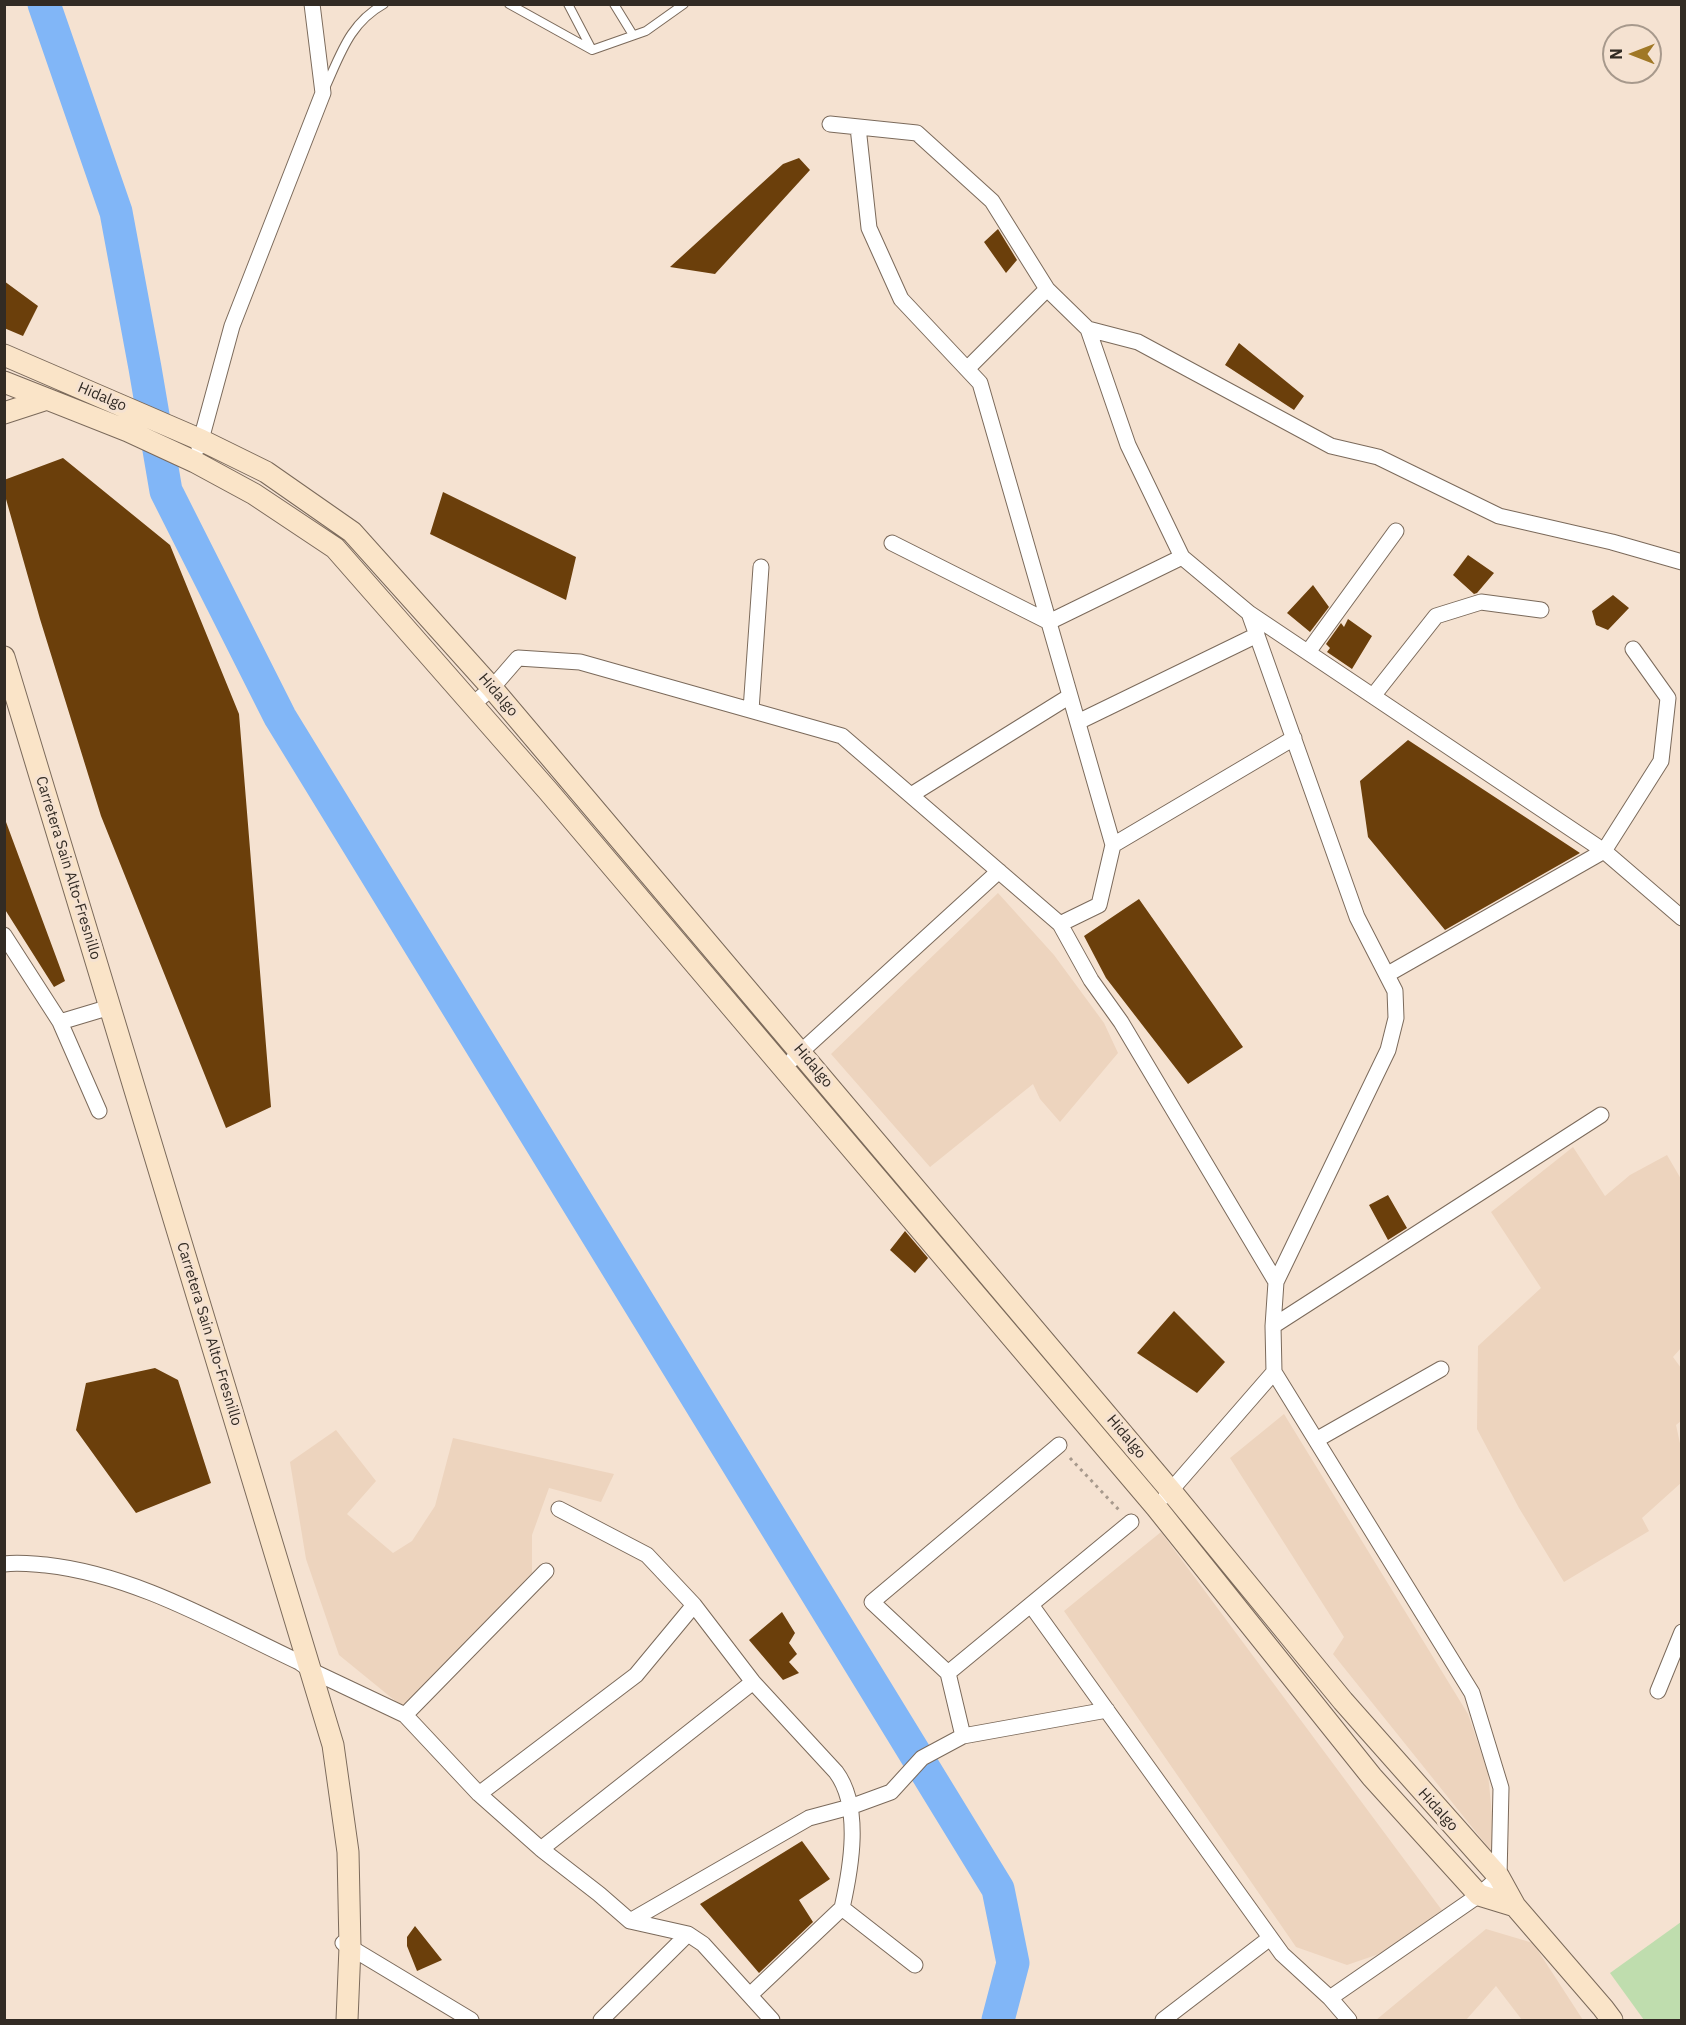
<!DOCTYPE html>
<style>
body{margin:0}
#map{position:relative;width:1686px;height:2025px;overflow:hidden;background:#f5e2d1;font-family:"IBM Plex Sans",sans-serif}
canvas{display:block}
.frame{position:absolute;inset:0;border:6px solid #322b24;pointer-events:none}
.north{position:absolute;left:1602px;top:24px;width:60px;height:60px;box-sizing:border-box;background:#f5e2d1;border:2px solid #a7998c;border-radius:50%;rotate:270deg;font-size:16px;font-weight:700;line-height:24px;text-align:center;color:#322b24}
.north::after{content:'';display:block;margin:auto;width:21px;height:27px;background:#a07826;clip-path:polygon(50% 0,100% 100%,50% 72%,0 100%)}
</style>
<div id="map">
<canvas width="1686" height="2025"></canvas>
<div class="frame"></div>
<div class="north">N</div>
</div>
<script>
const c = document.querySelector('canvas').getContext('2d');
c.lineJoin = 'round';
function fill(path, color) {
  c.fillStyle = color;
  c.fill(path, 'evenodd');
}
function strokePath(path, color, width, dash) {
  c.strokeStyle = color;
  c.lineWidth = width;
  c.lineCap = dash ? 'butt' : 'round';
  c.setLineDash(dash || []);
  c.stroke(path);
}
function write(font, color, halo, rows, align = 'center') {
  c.font = font + ' "IBM Plex Sans",sans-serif';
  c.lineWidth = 6;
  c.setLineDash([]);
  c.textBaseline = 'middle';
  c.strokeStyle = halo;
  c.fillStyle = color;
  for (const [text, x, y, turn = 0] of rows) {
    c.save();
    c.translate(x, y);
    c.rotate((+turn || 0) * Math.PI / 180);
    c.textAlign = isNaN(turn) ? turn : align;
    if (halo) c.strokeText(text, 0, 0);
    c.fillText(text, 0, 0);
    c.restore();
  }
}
fill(new Path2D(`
 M 998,893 L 1054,955 L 1104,1023 L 1118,1053 L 1060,1122 L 1040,1099 L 1033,1084 L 930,1167 L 831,1054 Z
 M 1573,1147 L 1605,1196 L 1630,1175 L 1667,1155 L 1681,1179 L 1681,1348 L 1673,1357 L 1681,1368 L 1681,1421 L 1676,1425 L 1681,1448 L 1682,1482 L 1642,1518 L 1649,1531 L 1564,1582 L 1519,1508 L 1477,1429 L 1478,1346 L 1541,1288 L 1491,1212 Z
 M 1284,1414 L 1468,1714 L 1488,1773 L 1496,1857 L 1333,1654 L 1344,1637 L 1230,1458 Z
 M 336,1430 L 376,1481 L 347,1514 L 393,1553 L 412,1541 L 435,1506 L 453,1438 L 614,1474 L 601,1502 L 549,1488 L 532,1535 L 532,1573 L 404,1708 L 339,1655 L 306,1559 L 290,1462 Z
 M 1161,1532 L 1444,1913 L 1379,1954 L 1347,1965 L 1296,1947 L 1064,1611 Z
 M 1486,1929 L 1533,1943 L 1583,2020 L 1522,2020 L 1496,1986 L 1466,2020 L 1376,2020 Z`), '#edd4be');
fill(new Path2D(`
 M 1681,1922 L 1681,2020 L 1644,2020 L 1610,1973 Z`), '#bfddae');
strokePath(new Path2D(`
 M 44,4 L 116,212 L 145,368 L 166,491 L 280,717 L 998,1889 L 1013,1963 L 998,2020`), '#81b6f7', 33);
fill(new Path2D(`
 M 799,158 L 810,170 L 715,274 L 670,267 L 783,164 Z
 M 998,229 L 1017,260 L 1006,273 L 984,242 Z
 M 4,281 L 38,306 L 23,336 L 4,328 Z
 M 1239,343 L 1304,396 L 1294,410 L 1225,365 Z
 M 63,458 L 170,545 L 239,714 L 271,1107 L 226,1128 L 101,816 L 40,619 L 4,492 L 4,480 Z
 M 443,492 L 576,557 L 566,600 L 430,534 Z
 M 1468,555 L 1494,573 L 1477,593 L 1474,594 L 1453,575 Z
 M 1313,585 L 1329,607 L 1310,632 L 1287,613 Z
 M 1613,595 L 1629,608 L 1608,630 L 1596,625 L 1592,611 Z
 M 1348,619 L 1372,636 L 1352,669 L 1327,652 L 1330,648 L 1326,644 L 1341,623 L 1344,627 Z
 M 1408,740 L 1580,853 L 1445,930 L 1368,837 L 1360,781 Z
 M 4,822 L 6,822 L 65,981 L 54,987 L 4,908 Z
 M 1139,899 L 1243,1047 L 1188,1084 L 1106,978 L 1084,936 Z
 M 1388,1195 L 1407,1228 L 1388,1240 L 1369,1205 Z
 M 905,1231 L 928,1258 L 915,1273 L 890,1250 Z
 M 1174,1311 L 1225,1362 L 1197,1393 L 1137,1353 Z
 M 155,1368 L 178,1380 L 211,1483 L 136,1513 L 76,1430 L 86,1383 Z
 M 782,1612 L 795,1633 L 789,1643 L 797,1654 L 789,1662 L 799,1673 L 783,1680 L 749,1640 Z
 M 802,1841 L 830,1879 L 799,1900 L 813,1922 L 759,1973 L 700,1904 Z
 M 415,1926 L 442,1960 L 417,1971 L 407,1946 L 407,1937 Z`), '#6b3f0b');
const lane = new Path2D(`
 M 509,4 L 592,50 L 646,31 L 684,4
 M 568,4 L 591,48
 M 614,4 L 633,35
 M 326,86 C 341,53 350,23 384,4`);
const street = new Path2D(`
 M 830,124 L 917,133 L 992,201 L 1047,289 L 1088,329 L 1128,445 L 1182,557 L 1249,613 L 1604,851 L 1682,918
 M 858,127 L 869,228 L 901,299 L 980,383 L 1113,845 L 1099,905 L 1060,924
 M 1088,329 L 1138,342 L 1331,446 L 1378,457 L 1499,516 L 1612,542 L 1682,562
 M 967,369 L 1047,289
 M 199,447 L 232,326 L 323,93 L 312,4
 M 892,543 L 1049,622 L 1182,557
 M 1249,613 L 1357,917 L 1395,991 L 1396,1018 L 1388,1050 L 1276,1282 L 1273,1326 L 1274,1372 L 1472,1693 L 1501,1788 L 1499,1877 L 1479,1895 L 1330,1998
 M 1308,652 L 1396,531
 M 1373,696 L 1436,616 L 1481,602 L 1541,610
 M 473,704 L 492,688 L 518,658 L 580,662 L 842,736 L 1060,924 L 1091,980 L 1121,1022 L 1276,1282
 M 751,710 L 761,567
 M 1078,722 L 1257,635
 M 911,795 L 1070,696
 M 1113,845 L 1294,738
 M 4,935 L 60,1022 L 99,1111
 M 1388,974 L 1604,851 L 1661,761 L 1668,698 L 1633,649
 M 60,1022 L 110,1007
 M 793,1059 L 999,871
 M 1273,1326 L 1601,1115
 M 1316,1440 L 1441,1369
 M 1166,1496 L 1274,1372
 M 559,1509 L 647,1555 L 694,1605 L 753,1682 L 836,1772 C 862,1807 851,1868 842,1908 L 915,1965
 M 4,1564 C 19,1562 32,1564 46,1565 C 136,1575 218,1624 299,1662 L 310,1670 L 405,1715 L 479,1794 L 541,1849 L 599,1894 L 630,1921 L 688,1934 L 703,1944 L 772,2020
 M 1031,1605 L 1282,1954 L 1330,1998 L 1349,2020
 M 948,1673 L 1131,1522
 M 1658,1691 L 1682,1632
 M 405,1715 L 546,1571
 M 963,1736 L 948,1673 L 872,1602 L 1059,1445
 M 479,1794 L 636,1675 L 694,1605
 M 541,1849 L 753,1682
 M 630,1921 L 809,1818 L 850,1807 L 891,1792 L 922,1758 L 963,1736 L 1107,1710
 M 343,1943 L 471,2020
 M 750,1995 L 842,1908
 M 601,2020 L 688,1934
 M 1163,2020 L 1270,1938`);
const secondary = new Path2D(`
 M 4,355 L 201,440 L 266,472 L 352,532 L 492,688 L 1171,1491 L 1343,1701 L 1499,1877 L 1515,1906 L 1603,2008 L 1612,2020
 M 4,382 L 128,431 L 195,462 L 254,494 L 335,548 L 549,792 L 1156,1507 L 1372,1777 L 1479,1895 L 1515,1906
 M 4,413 L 47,399
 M 4,657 L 333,1745 L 348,1852 L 350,1947 L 347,2020`);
strokePath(lane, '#7b6a5b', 10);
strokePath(street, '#7b6a5b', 17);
strokePath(secondary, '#7b6a5b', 23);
strokePath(new Path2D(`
 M 1070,1458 L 1119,1510`), '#a7998c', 3, [3, 4.5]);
strokePath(lane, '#fff', 8);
strokePath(street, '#fff', 15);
strokePath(secondary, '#fae4c8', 21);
write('15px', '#322b24', '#f5e2d1', [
 ["Hidalgo",102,397,23],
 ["Hidalgo",498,695,49],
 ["Carretera Sain Alto-Fresnillo",68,868,73],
 ["Hidalgo",813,1066,50],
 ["Carretera Sain Alto-Fresnillo",209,1334,73],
 ["Hidalgo",1126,1437,50],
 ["Hidalgo",1438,1810,48]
]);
</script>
